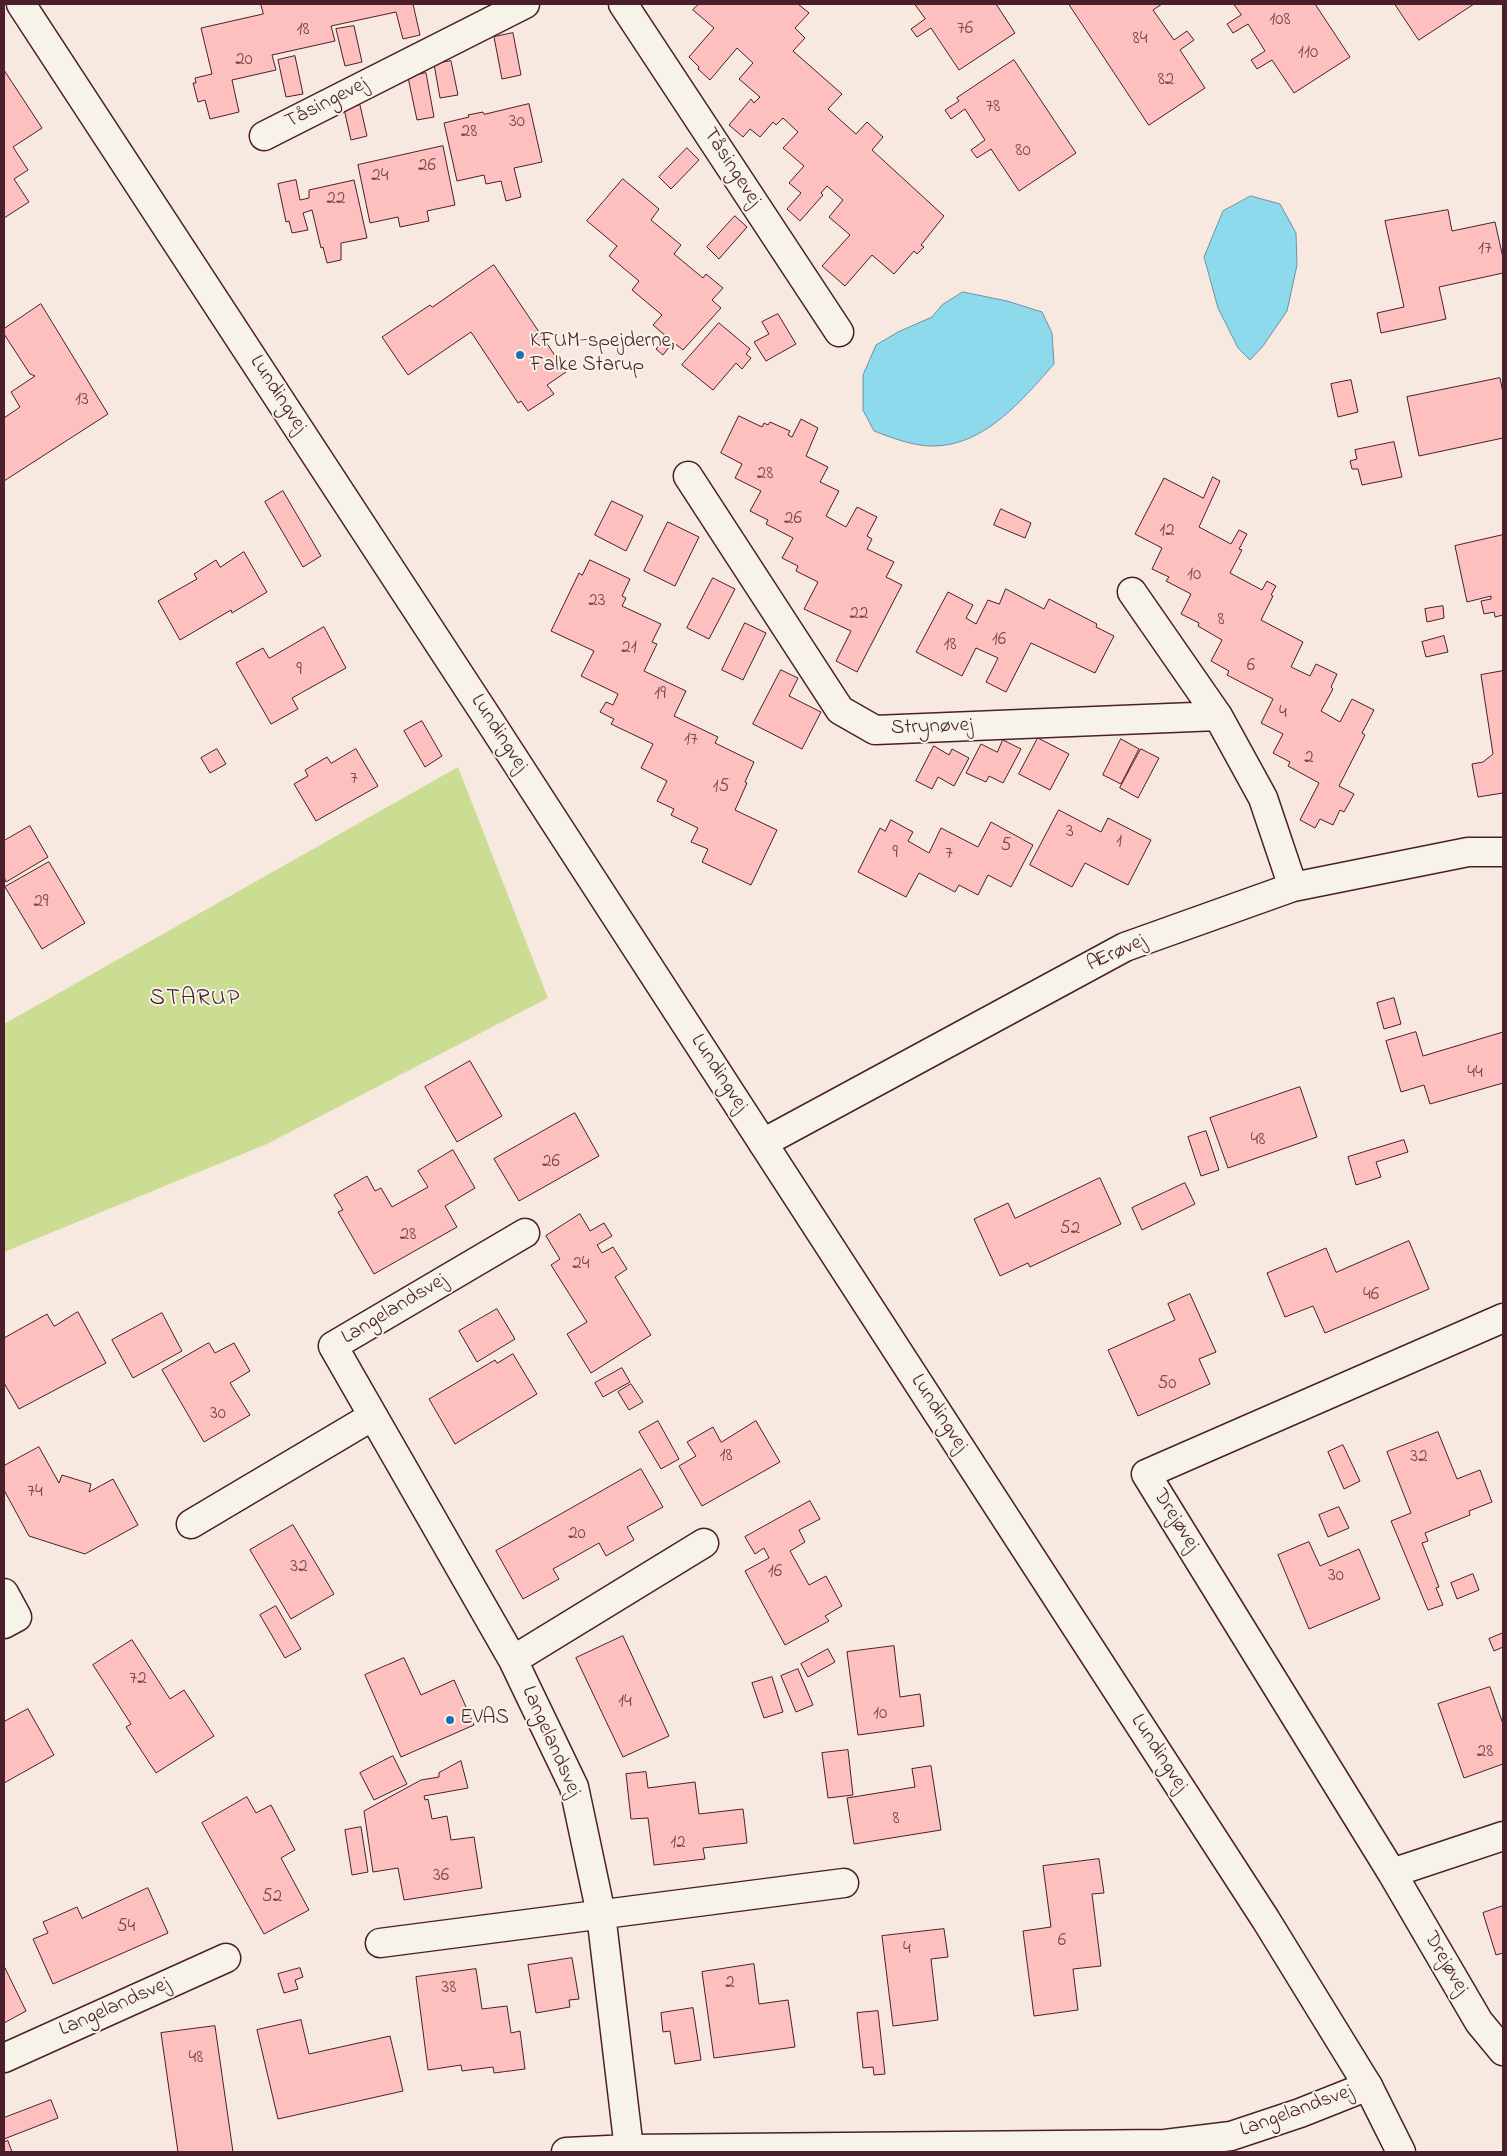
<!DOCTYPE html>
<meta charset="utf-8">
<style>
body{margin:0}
#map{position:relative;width:1507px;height:2156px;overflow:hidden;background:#f8e9e0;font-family:"Indie Flower",sans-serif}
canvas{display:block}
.frame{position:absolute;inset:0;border:5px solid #4a1f2b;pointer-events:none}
</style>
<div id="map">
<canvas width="1507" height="2156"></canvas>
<div class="frame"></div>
</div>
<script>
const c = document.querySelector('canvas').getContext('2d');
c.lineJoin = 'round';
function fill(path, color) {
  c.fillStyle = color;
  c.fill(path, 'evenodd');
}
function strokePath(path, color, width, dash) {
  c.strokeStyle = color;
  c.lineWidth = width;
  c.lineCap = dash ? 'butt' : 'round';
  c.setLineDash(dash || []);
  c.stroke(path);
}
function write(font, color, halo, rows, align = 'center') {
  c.font = font + ' "Indie Flower",sans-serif';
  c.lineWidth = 4;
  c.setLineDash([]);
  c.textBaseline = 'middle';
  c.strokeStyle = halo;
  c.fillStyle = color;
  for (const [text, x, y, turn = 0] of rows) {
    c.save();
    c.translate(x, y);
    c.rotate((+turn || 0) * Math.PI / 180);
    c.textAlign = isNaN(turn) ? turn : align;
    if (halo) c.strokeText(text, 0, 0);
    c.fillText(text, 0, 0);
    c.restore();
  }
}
fill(new Path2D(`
 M 458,767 L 548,998 L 267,1144 L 4,1252 L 4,1024 Z`), '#cadd92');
const water = new Path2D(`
 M 1251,196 L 1280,204 L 1296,233 L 1297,265 L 1287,311 L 1263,346 L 1250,360 L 1238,348 L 1218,308 L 1204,257 L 1223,211 Z
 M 963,292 L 1007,301 L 1042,312 L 1052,333 L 1054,364 C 1023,399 985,446 933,446 C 913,446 892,438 874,431 L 863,410 L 863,375 L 876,345 L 898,332 L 932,317 L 942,305 Z`);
fill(water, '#8ddaed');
strokePath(water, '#728f9f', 1);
const building = new Path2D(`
 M 261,4 L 413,4 L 420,35 L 403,39 L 396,12 L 331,26 L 335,41 L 272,55 L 276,70 L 232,80 L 239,112 L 210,119 L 205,100 L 198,102 L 193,83 L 196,83 L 195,78 L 212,74 L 201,28 L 263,14 Z
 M 699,4 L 798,4 L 809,13 L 795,28 L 805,38 L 793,51 L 842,94 L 828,109 L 856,134 L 867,122 L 883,137 L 872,150 L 944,216 L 921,245 L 924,247 L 917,254 L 914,251 L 894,274 L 872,255 L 845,286 L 822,266 L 850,235 L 829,217 L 843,200 L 827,186 L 821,193 L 823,195 L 800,221 L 787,209 L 801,193 L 789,183 L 804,166 L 783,148 L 798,132 L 783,118 L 776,125 L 773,122 L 760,137 L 750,129 L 743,137 L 729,125 L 751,99 L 754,103 L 760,97 L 739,79 L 753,63 L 737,48 L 710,80 L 698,69 L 699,67 L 689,57 L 714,28 L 693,10 Z
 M 915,4 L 996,4 L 1015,33 L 959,70 L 931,28 L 917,37 L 911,29 L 925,19 Z
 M 1069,4 L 1162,4 L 1153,10 L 1174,40 L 1187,31 L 1194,40 L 1180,50 L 1205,88 L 1149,125 Z
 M 1234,4 L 1315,4 L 1350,57 L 1294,93 L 1272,60 L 1257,69 L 1251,60 L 1265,51 L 1248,24 L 1233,33 L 1227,24 L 1241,15 Z
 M 1395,4 L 1474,4 L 1419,40 Z
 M 354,26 L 362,62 L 345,66 L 336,29 Z
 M 513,33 L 521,75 L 502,79 L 494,37 Z
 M 295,56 L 303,94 L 286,97 L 278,60 Z
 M 1014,60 L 1076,153 L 1019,191 L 991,149 L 977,158 L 971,150 L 985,140 L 965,109 L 951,119 L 945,110 L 959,101 L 957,98 Z
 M 451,61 L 458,95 L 440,98 L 434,64 Z
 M 4,70 L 42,128 L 13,147 L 28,170 L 14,179 L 29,202 L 4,218 Z
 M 426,73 L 434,117 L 417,120 L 408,77 Z
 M 529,104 L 542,162 L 514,168 L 521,197 L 506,201 L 501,181 L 486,184 L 484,175 L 457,181 L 444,123 L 469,117 L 468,115 L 483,112 L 484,114 Z
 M 360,105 L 367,136 L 351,140 L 344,109 Z
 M 443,146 L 455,205 L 427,211 L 429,221 L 400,227 L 398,217 L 370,223 L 358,165 Z
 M 687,148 L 699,160 L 671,189 L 659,177 Z
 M 623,179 L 659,209 L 651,220 L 681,245 L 674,254 L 703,278 L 706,274 L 723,288 L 712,300 L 721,308 L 683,350 L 673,342 L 663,355 L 656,349 L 667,337 L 653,325 L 662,315 L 632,290 L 639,281 L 609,256 L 617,246 L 587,221 Z
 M 296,180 L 300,200 L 309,198 L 309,190 L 354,180 L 367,238 L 341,243 L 341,260 L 327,263 L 323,247 L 321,248 L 312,210 L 303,213 L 308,230 L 292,233 L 289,221 L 286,222 L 278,184 Z
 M 1448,210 L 1452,231 L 1495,222 L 1503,258 L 1503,273 L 1439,287 L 1446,319 L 1381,333 L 1377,313 L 1404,307 L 1385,221 Z
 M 735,216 L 747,227 L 719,259 L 707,247 Z
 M 494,265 L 566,372 L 547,385 L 554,394 L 528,411 L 521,401 L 518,403 L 471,332 L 408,375 L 382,337 L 430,305 L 432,307 Z
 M 41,304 L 108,414 L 4,481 L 4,418 L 20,407 L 11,392 L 35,376 L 30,374 L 4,334 L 4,329 Z
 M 778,314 L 796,344 L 766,361 L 754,342 L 769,334 L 762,322 Z
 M 719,323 L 750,349 L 746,354 L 751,358 L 742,369 L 736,363 L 713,390 L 682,365 Z
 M 1500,378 L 1503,393 L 1503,438 L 1419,456 L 1407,397 Z
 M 1351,380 L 1358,412 L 1338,417 L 1331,384 Z
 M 739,416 L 762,427 L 764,423 L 768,425 L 770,422 L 790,431 L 788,435 L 792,437 L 801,419 L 818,428 L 806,456 L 828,467 L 820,482 L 839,491 L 826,516 L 846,527 L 857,507 L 877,517 L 867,536 L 872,539 L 867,549 L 894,562 L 886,577 L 902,585 L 857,672 L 836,661 L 851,631 L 804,609 L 818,582 L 796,571 L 798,566 L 782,558 L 793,538 L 766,524 L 768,520 L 750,511 L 761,491 L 735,478 L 742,464 L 721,453 Z
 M 1394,442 L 1402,477 L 1362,485 L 1358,469 L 1352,469 L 1350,461 L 1357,459 L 1355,450 Z
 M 1213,477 L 1220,481 L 1199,527 L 1231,544 L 1239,530 L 1247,534 L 1239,549 L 1242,550 L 1230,573 L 1262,590 L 1267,581 L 1276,586 L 1271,595 L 1273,596 L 1261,620 L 1303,642 L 1291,667 L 1310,676 L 1316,664 L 1337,674 L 1331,687 L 1333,689 L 1321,711 L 1340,722 L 1352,699 L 1374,710 L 1362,733 L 1365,735 L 1339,786 L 1354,794 L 1344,812 L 1340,810 L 1333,825 L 1320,819 L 1315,828 L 1300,820 L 1319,783 L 1288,766 L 1290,762 L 1273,753 L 1283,734 L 1261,723 L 1273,699 L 1227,675 L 1229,671 L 1211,661 L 1222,640 L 1198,626 L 1199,623 L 1181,614 L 1191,594 L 1166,581 L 1169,577 L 1152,569 L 1162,548 L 1135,534 L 1164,478 L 1203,498 Z
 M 283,491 L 321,556 L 303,567 L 265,502 Z
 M 612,501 L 643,516 L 626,551 L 595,535 Z
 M 1001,509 L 1031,523 L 1025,538 L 994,525 Z
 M 668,522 L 699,537 L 675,586 L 644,571 Z
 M 1503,535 L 1503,615 L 1495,617 L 1494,612 L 1484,614 L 1481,601 L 1491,599 L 1491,596 L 1467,602 L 1455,546 Z
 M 244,552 L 267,592 L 232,613 L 231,610 L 180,640 L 158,601 L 197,579 L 194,574 L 216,560 L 220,567 Z
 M 590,560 L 630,579 L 622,596 L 626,598 L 622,606 L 661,624 L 652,642 L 657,644 L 644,671 L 686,691 L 674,716 L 718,737 L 715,743 L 754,762 L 745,782 L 747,783 L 735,810 L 777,830 L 751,885 L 702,862 L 708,849 L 691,842 L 698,828 L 671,815 L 674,809 L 657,801 L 667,781 L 641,768 L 653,744 L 611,724 L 614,719 L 600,712 L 606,702 L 613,705 L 618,694 L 581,676 L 594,651 L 551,631 L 579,573 L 582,575 Z
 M 713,578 L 735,589 L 709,639 L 687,628 Z
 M 1006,589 L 1044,609 L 1049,599 L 1097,624 L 1096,627 L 1114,636 L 1095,673 L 1031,643 L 1006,692 L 986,682 L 998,658 L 976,648 L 962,676 L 916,652 L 948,592 L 973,605 L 966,618 L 976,624 L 988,600 L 999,604 Z
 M 1443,606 L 1444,618 L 1427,622 L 1425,609 Z
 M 745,623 L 766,633 L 743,680 L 722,670 Z
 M 324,627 L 346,668 L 292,698 L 298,709 L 271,724 L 236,663 L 263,648 L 269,658 Z
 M 1444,636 L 1448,652 L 1426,657 L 1422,642 Z
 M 781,670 L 798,678 L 789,696 L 821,712 L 802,749 L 753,724 Z
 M 1503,671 L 1503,793 L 1478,797 L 1472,764 L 1483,762 L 1493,754 L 1481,675 Z
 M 422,721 L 442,756 L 425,767 L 404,731 Z
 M 1038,738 L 1069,754 L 1050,790 L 1019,774 Z
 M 1121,739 L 1139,749 L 1121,784 L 1103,775 Z
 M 1003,740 L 1021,749 L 1003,783 L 989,776 L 986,782 L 966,773 L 981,744 L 997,752 Z
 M 934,746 L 949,755 L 952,749 L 969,758 L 954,786 L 938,777 L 932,789 L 916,781 Z
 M 217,749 L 226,764 L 210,773 L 201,758 Z
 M 356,749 L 378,786 L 316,821 L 294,784 L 308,776 L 305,770 L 327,757 L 331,763 Z
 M 1141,749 L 1159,758 L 1138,798 L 1120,788 Z
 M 1059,810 L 1101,832 L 1108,818 L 1151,840 L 1128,885 L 1085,863 L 1072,887 L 1030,865 Z
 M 891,820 L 913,832 L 908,841 L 929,853 L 941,828 L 978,847 L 991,822 L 1033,845 L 1011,887 L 988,875 L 978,895 L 959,885 L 955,892 L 919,873 L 906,897 L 858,872 L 880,828 L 885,831 Z
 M 30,826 L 48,857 L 6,882 L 4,877 L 4,841 Z
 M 49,862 L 85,923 L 42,949 L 5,887 Z
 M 1394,998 L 1401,1024 L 1384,1029 L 1377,1003 Z
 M 1416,1032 L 1423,1056 L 1503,1032 L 1503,1083 L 1430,1104 L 1424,1085 L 1401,1092 L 1386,1041 Z
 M 470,1061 L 502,1116 L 457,1142 L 425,1087 Z
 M 1300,1087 L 1317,1137 L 1228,1168 L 1210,1118 Z
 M 575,1113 L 599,1156 L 519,1201 L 494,1159 Z
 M 1206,1131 L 1219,1170 L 1201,1176 L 1188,1137 Z
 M 1404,1140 L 1408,1152 L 1376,1162 L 1381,1177 L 1356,1185 L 1348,1157 Z
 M 453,1150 L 475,1188 L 445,1206 L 457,1227 L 374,1274 L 338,1212 L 343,1210 L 334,1195 L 367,1176 L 375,1191 L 381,1188 L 392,1207 L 428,1187 L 418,1171 Z
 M 1100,1178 L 1121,1224 L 1030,1267 L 1028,1263 L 1000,1276 L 974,1219 L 1008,1203 L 1015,1218 Z
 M 1185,1183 L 1195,1204 L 1142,1230 L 1132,1208 Z
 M 580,1214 L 590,1231 L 604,1223 L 612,1236 L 597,1245 L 602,1253 L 613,1247 L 627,1269 L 615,1277 L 651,1335 L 591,1373 L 567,1334 L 587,1322 L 551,1265 L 560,1259 L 546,1236 Z
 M 1409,1241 L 1429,1289 L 1325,1333 L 1313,1306 L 1285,1317 L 1267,1273 L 1326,1248 L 1336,1272 Z
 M 1190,1294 L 1216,1352 L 1199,1359 L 1210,1384 L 1138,1416 L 1108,1350 L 1175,1320 L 1168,1304 Z
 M 497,1309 L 515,1339 L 477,1362 L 459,1331 Z
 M 78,1312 L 106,1363 L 19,1409 L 4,1383 L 4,1338 L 47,1314 L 54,1326 Z
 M 162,1313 L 182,1351 L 133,1378 L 112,1340 Z
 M 209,1343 L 215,1353 L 234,1343 L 250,1371 L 230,1383 L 250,1415 L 204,1442 L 162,1370 Z
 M 513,1354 L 537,1394 L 455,1444 L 429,1399 L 495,1360 L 497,1363 Z
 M 622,1368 L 630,1382 L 603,1397 L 595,1383 Z
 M 631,1384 L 643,1402 L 629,1410 L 618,1392 Z
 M 658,1421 L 679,1459 L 661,1469 L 639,1432 Z
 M 756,1421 L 780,1462 L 702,1506 L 679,1466 L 696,1456 L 687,1442 L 713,1427 L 721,1442 Z
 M 1438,1432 L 1457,1479 L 1480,1470 L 1492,1502 L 1469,1511 L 1470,1515 L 1425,1533 L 1428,1541 L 1422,1543 L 1439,1587 L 1436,1588 L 1443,1605 L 1428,1610 L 1391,1521 L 1411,1513 L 1387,1452 Z
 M 1343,1445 L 1360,1481 L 1344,1489 L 1328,1452 Z
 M 39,1447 L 59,1483 L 62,1475 L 91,1484 L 89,1492 L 113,1479 L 138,1525 L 85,1554 L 29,1536 L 4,1490 L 4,1466 Z
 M 641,1469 L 663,1507 L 627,1527 L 634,1540 L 606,1556 L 599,1543 L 553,1569 L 559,1579 L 523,1599 L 496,1551 Z
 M 810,1501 L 820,1519 L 799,1530 L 805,1542 L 790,1551 L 809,1585 L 826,1576 L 842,1606 L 825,1616 L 829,1621 L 785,1645 L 745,1571 L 769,1558 L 764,1548 L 755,1554 L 745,1537 Z
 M 1339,1507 L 1349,1528 L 1328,1537 L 1319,1515 Z
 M 293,1525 L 334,1594 L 291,1619 L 250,1550 Z
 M 1309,1542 L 1320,1566 L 1359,1549 L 1380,1599 L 1309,1629 L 1278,1555 Z
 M 1473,1574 L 1479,1590 L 1457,1599 L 1451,1583 Z
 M 276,1606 L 301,1649 L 285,1658 L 260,1615 Z
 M 1503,1633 L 1503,1647 L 1494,1651 L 1489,1639 Z
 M 623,1636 L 669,1736 L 623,1757 L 576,1658 Z
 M 132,1640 L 170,1699 L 184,1690 L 214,1736 L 156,1773 L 126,1727 L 131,1724 L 93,1665 Z
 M 894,1646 L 900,1697 L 920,1694 L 924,1726 L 858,1735 L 847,1652 Z
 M 828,1649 L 835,1662 L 808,1677 L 801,1664 Z
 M 404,1658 L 421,1695 L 454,1680 L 474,1725 L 401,1757 L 365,1675 Z
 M 798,1669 L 813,1705 L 796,1712 L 781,1676 Z
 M 772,1677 L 783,1712 L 764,1718 L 752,1683 Z
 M 1490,1687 L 1503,1724 L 1503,1764 L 1464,1778 L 1438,1704 Z
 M 28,1709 L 54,1755 L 4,1783 L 4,1722 Z
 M 848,1750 L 853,1795 L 828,1798 L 822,1753 Z
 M 393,1756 L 407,1784 L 374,1800 L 360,1773 Z
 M 461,1761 L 468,1788 L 424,1796 L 425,1800 L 428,1799 L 432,1819 L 447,1816 L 451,1840 L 474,1837 L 482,1888 L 404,1900 L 398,1868 L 373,1872 L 364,1811 L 421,1780 L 439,1777 L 439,1773 Z
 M 931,1766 L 941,1830 L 854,1844 L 847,1798 L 915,1787 L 912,1769 Z
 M 646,1772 L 648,1788 L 695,1782 L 699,1814 L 743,1809 L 747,1843 L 703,1848 L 705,1859 L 654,1865 L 648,1818 L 631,1819 L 626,1774 Z
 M 247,1797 L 256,1813 L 271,1805 L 295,1850 L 281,1858 L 309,1910 L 264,1934 L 202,1823 Z
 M 361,1827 L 368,1872 L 352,1875 L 345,1830 Z
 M 1099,1859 L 1104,1893 L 1092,1894 L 1101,1966 L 1073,1969 L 1078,2010 L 1034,2016 L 1023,1931 L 1051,1927 L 1043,1866 Z
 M 148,1888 L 168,1933 L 53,1984 L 33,1939 L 48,1933 L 43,1922 L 77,1907 L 82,1918 Z
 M 1503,1906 L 1503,1953 L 1496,1955 L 1483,1913 Z
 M 944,1929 L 948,1957 L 931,1959 L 938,2020 L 893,2026 L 882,1936 Z
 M 572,1958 L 579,1999 L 569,2000 L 570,2007 L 536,2013 L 528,1965 Z
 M 754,1964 L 759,2004 L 788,2000 L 795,2047 L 714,2058 L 702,1972 Z
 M 4,1966 L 26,2011 L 4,2023 Z
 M 300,1968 L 303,1977 L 295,1980 L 298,1989 L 284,1993 L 278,1974 Z
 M 476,1969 L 482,2009 L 507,2006 L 511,2033 L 520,2031 L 525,2069 L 494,2073 L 493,2067 L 462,2071 L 461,2065 L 428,2070 L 416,1977 Z
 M 693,2008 L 701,2060 L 675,2064 L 670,2031 L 663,2032 L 661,2013 Z
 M 878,2011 L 885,2074 L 874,2075 L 873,2067 L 863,2068 L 857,2013 Z
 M 301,2020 L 309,2054 L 390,2036 L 403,2091 L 278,2119 L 257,2030 Z
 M 215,2026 L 233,2152 L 178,2152 L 161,2033 Z
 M 51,2100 L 58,2118 L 4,2139 L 4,2118 Z
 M 8,2141 L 12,2152 L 4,2152 L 4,2142 Z`);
fill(building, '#fdc0bf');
strokePath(building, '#4a1f2b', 1);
const minor = new Path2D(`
 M 623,4 L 839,332
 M 264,136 L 525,4
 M 688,476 L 840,710 L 875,730 L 1218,716
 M 1132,592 L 1218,716 L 1263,798 L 1293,887
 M 763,1143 L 1125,947 L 1293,887 L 1468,852 L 1503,852
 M 525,1233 L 333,1346 L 513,1660 L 574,1787 L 601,1914 L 629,2149
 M 1503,1318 L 1146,1474 L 1392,1873 L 1479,2022 L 1503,2051
 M 191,1524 L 373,1416
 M 4,1593 L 17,1617 L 4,1624
 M 513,1660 L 704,1543
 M 1392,1873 L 1503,1836
 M 380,1943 L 844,1883
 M 4,2058 L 226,1958
 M 566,2152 L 629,2149 L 1165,2144 L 1231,2136 L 1300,2113 L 1368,2086`);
const tertiary = new Path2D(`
 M 21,4 L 487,717 L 1266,1920 L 1368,2086 L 1401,2152`);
strokePath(minor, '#4a1f2b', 31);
strokePath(tertiary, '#4a1f2b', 31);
strokePath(minor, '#f7f3e8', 28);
strokePath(tertiary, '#f7f3e8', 28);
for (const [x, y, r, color] of [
 [520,355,5,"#1f6fb2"],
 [450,1720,5,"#1f6fb2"]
]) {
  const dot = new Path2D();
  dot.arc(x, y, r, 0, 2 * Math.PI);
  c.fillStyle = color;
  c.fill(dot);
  strokePath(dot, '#f7f3e8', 2);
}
write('19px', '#774750', null, [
 ["108",1280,21],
 ["76",965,30],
 ["18",303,31],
 ["84",1140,40],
 ["110",1308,54],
 ["20",244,61],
 ["82",1166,81],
 ["78",993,108],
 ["30",517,123],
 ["28",469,133],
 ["80",1023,152],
 ["26",427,167],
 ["24",380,177],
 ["22",336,200],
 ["17",1485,250],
 ["13",82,401],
 ["28",765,475],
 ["26",793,520],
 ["12",1167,532],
 ["10",1194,576],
 ["23",597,602],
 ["22",859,615],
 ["8",1221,621],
 ["16",999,641],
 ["18",950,646],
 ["21",629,649],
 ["6",1251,667],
 ["9",299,671],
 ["19",660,695],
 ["4",1283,714],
 ["17",691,741],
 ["2",1309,759],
 ["7",354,780],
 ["15",721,788],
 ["3",1070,833],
 ["1",1119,843],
 ["5",1006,847],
 ["9",895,854],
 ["7",949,855],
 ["29",41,903],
 ["44",1475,1074],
 ["48",1258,1141],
 ["26",551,1163],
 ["52",1070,1230],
 ["28",408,1236],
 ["24",581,1265],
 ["46",1371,1296],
 ["50",1167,1385],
 ["30",218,1415],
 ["18",726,1457],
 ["32",1419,1458],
 ["74",35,1493],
 ["20",577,1535],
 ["32",299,1568],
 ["16",775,1573],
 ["30",1336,1577],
 ["72",138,1680],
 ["14",625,1703],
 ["10",880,1715],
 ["28",1485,1753],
 ["8",896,1820],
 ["12",678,1844],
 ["36",441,1877],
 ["52",272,1898],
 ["54",126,1928],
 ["6",1062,1942],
 ["4",907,1950],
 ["2",730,1984],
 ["38",449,1989],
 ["48",196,2059]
]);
write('21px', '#4a1f2b', '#f7f3e8', [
 ["Tåsingevej",327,104,-27],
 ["Tåsingevej",731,168,57],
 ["Lundingvej",277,395,57],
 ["Strynøvej",932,728,-2],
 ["Lundingvej",498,734,57],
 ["Ærøvej",1117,954,-25],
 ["Lundingvej",718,1074,57],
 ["Langelandsvej",395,1310,-31],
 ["Lundingvej",938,1414,57],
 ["Drejøvej",1175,1521,58],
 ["Langelandsvej",550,1742,66],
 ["Lundingvej",1158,1754,57],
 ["Drejøvej",1445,1964,60],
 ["Langelandsvej",115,2008,-24],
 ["Langelandsvej",1297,2112,-20]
]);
write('21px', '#4a1f2b', '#f7f3e8', [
 ["KFUM-spejderne,",530,343],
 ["Falke Starup",530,367],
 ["EVAS",460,1720]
], 'left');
c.letterSpacing = '1px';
write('24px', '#4a1f2b', '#f7f3e8', [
 ["STARUP",195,1000]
]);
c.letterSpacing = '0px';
</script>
